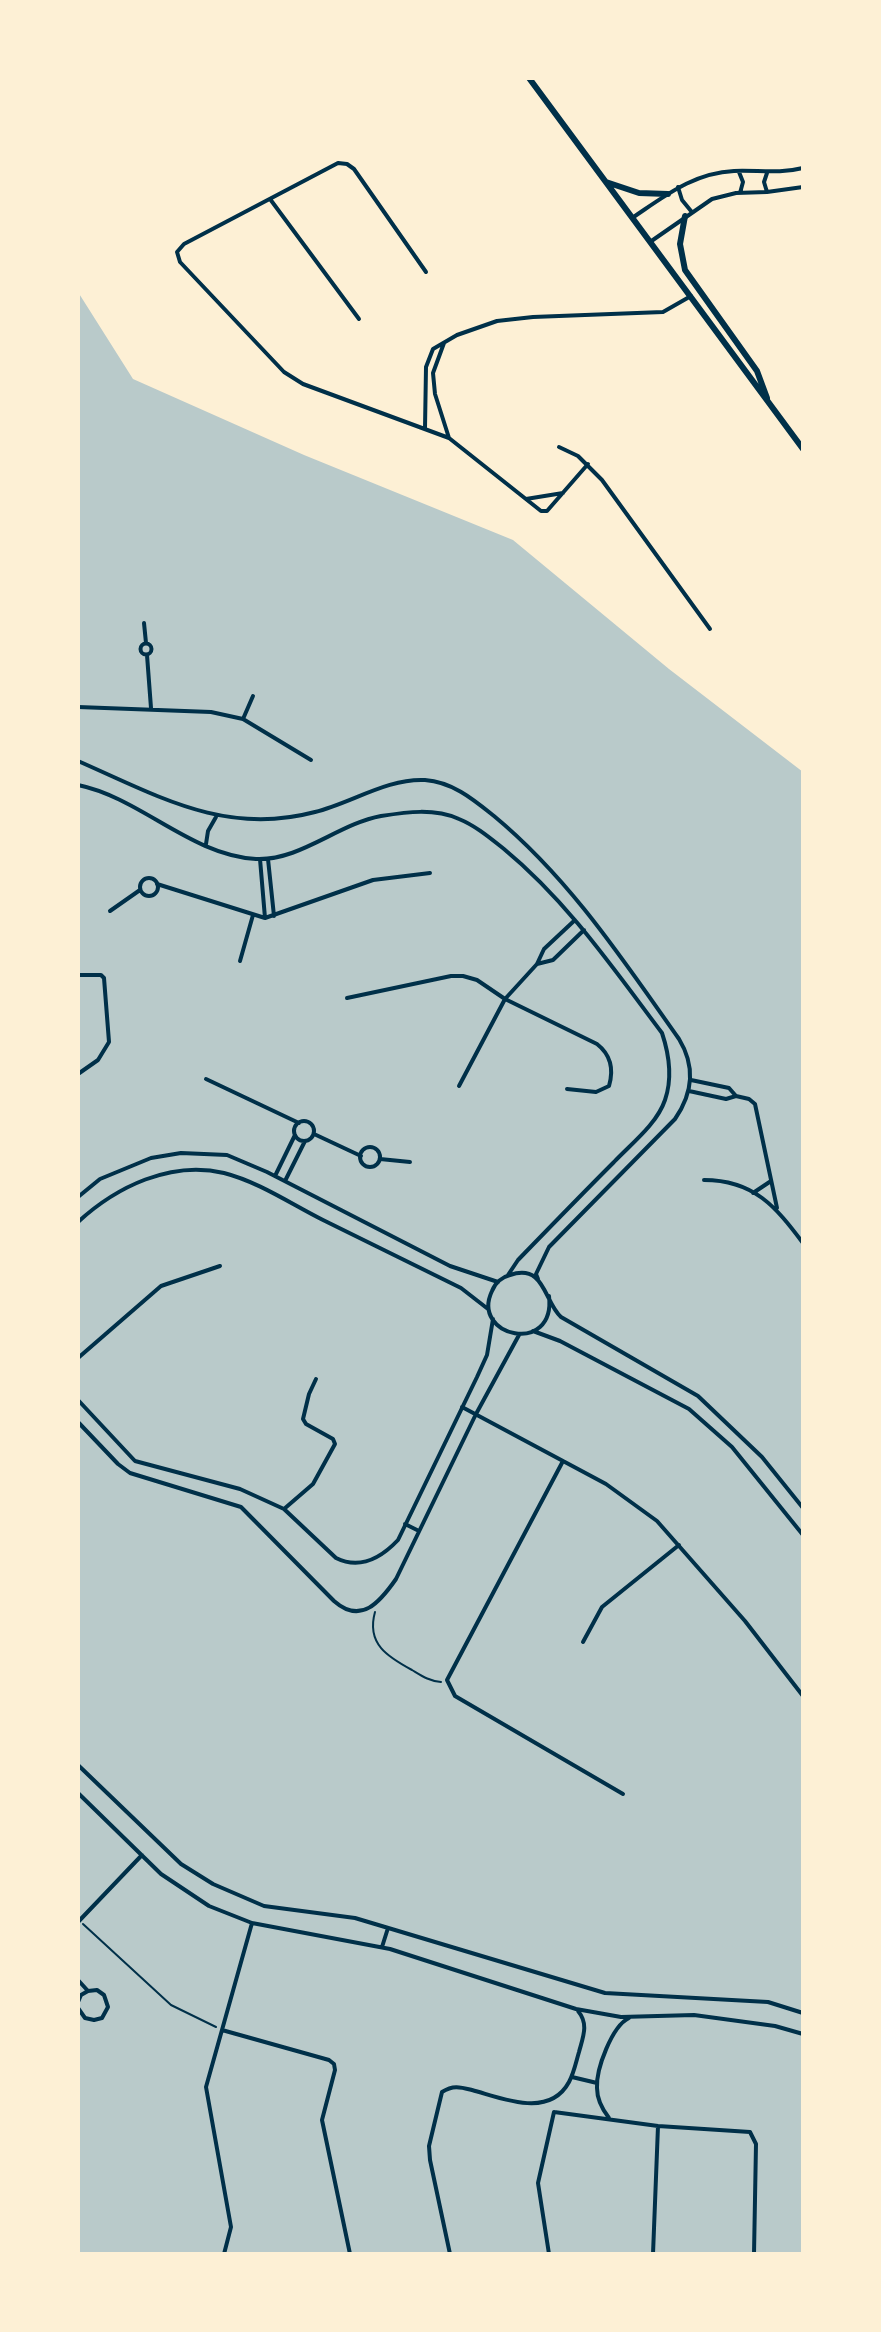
<!DOCTYPE html>
<style>
body{margin:0}
#map{position:relative;width:881px;height:2332px;overflow:hidden;background:#fdf0d5;font-family:"DM Sans",sans-serif}
canvas{display:block}
.frame{position:absolute;inset:0;border:80px solid #fdf0d5;pointer-events:none}
</style>
<div id="map">
<canvas width="881" height="2332"></canvas>
<div class="frame"></div>
</div>
<script>
const c = document.querySelector('canvas').getContext('2d');
c.lineJoin = 'round';
function fill(path, color) {
  c.fillStyle = color;
  c.fill(path, 'evenodd');
}
function strokePath(path, color, width, dash) {
  c.strokeStyle = color;
  c.lineWidth = width;
  c.lineCap = dash ? 'butt' : 'round';
  c.setLineDash(dash || []);
  c.stroke(path);
}
fill(new Path2D(`
 M 78,292 L 133,379 L 304,455 L 513,540 L 669,669 L 803,772 L 803,2254 L 78,2254 Z`), '#b9caca');
strokePath(new Path2D(`
 M 375,1612 C 366,1644 388,1657 412,1670 C 422,1676 429,1681 441,1682
 M 83,1924 L 171,2005 L 216,2027`), '#003049', 2);
strokePath(new Path2D(`
 M 739,172 L 743,182 L 740,193
 M 767,173 L 764,182 L 767,192
 M 678,187 L 682,200 L 691,211
 M 270,199 L 359,319
 M 632,218 C 665,196 693,173 734,171 C 758,170 779,174 803,168
 M 650,242 L 712,199 L 736,193 L 767,192 L 803,187
 M 426,272 L 354,169 L 347,164 L 338,163 L 184,244 L 177,252 L 180,262 L 284,372 L 303,384 L 449,438 L 541,511 L 547,511 L 588,464
 M 444,343 L 433,373 L 435,394 L 449,438
 M 425,428 L 426,367 L 433,349 L 457,335 L 497,321 L 533,317 L 663,312 L 691,296
 M 559,447 L 578,456 L 602,480 L 710,629
 M 526,499 L 563,493
 M 144,623 L 146,643
 M140.5 649a5.5 5.5 0 1 1 11 0a5.5 5.5 0 1 1-11 0Z
 M 147,655 L 151,708
 M 78,707 L 211,712 L 243,719 L 311,760
 M 243,719 L 253,696
 M 78,761 C 158,796 225,836 315,812 C 351,803 388,778 425,780 C 453,782 474,800 494,816 C 570,879 623,960 679,1039 C 696,1067 693,1093 675,1119 L 549,1247 L 536,1274 L 538,1279
 M 78,785 C 141,798 190,855 256,859 C 300,861 338,824 381,816 C 407,812 434,808 459,819 C 476,826 490,838 504,849 C 567,901 613,968 662,1033 C 669,1054 673,1077 665,1100 C 657,1124 631,1144 614,1162 C 582,1194 550,1227 518,1260 L 508,1275
 M 206,844 L 208,831 L 216,817
 M 260,859 L 265,918
 M 268,859 L 274,916
 M140 887a9 9 0 1 1 18 0a9 9 0 1 1-18 0Z
 M 157,884 L 265,918 L 373,880 L 430,873
 M 110,911 L 140,890
 M 240,961 L 253,915
 M 537,964 L 553,960 L 584,930
 M 78,975 L 101,975 L 104,978 L 109,1042 L 98,1060 L 78,1074
 M 347,998 L 451,976 L 463,976 L 477,980 L 505,999 L 597,1044 C 611,1055 614,1069 609,1086 L 596,1092 L 567,1089
 M 206,1079 L 299,1123
 M 691,1080 L 729,1088 L 736,1096 L 749,1099 L 755,1104 L 777,1208
 M 459,1086 L 505,999 L 537,964 L 544,949 L 575,920
 M 689,1091 L 726,1099 L 736,1096
 M294 1131a10 10 0 1 1 20 0a10 10 0 1 1-20 0Z
 M 314,1134 L 361,1156
 M360 1157a10 10 0 1 1 20 0a10 10 0 1 1-20 0Z
 M 380,1159 L 410,1162
 M 275,1176 L 295,1135
 M 704,1180 C 754,1180 776,1207 803,1243
 M 285,1181 L 305,1141
 M 753,1193 L 771,1181
 M 78,1197 L 100,1179 L 151,1158 L 181,1153 L 227,1155 L 267,1172 L 450,1266 L 498,1282
 M 78,1222 C 116,1187 171,1160 224,1173 C 259,1182 291,1204 323,1220 C 369,1243 415,1265 461,1288 L 488,1309
 M 549,1296 C 556,1356 470,1337 492,1291 C 495,1283 502,1277 510,1275 C 545,1263 544,1302 561,1317 L 698,1396 L 762,1457 L 803,1508
 M 533,1331 L 560,1341 L 689,1409 L 732,1447 L 803,1535
 M 78,1358 L 161,1286 L 220,1266
 M 78,1400 L 135,1461 L 240,1489 L 284,1509 L 336,1558 C 360,1570 381,1558 398,1540 L 477,1377 L 487,1355 L 493,1319
 M 462,1407 L 606,1484 L 657,1521 L 745,1621 L 803,1696
 M 78,1422 L 118,1464 L 130,1473 L 241,1507 L 334,1601 C 361,1625 380,1602 396,1579 L 476,1414 L 519,1335
 M 563,1461 L 447,1680 L 455,1696 L 623,1794
 M 284,1509 L 313,1484 L 335,1444 L 333,1439 L 306,1424 L 303,1419 L 309,1394 L 316,1379
 M 405,1524 L 419,1531
 M 583,1642 L 602,1607 L 679,1545
 M 78,1765 L 181,1864 L 213,1884 L 264,1906 L 355,1918 L 605,1993 L 768,2002 L 803,2013
 M 78,1793 L 161,1874 L 209,1906 L 252,1923 L 390,1949 L 576,2009 L 621,2017 L 694,2015 L 775,2026 L 803,2034
 M 78,1922 L 142,1855
 M 382,1947 L 388,1928
 M 78,1980 L 88,1991 L 97,1990 L 104,1995 L 108,2007 L 102,2018 L 94,2020 L 85,2018 L 78,2008
 M 78,2002 L 81,1995 L 88,1991
 M 222,2030 L 329,2060 L 334,2064 L 335,2070 L 322,2120 L 350,2254
 M 572,2077 L 597,2083
 M 554,2112 L 658,2126 L 750,2132 L 756,2144 L 754,2254
 M 609,2118 C 602,2109 597,2099 597,2088 C 596,2069 612,2026 629,2018
 M 224,2254 L 231,2227 L 206,2087 L 252,1923
 M 450,2254 L 430,2160 L 429,2146 L 442,2092 C 453,2085 460,2087 472,2090 C 502,2098 549,2119 569,2082 C 574,2073 576,2062 579,2052 C 583,2037 589,2024 578,2011
 M 549,2254 L 538,2183 L 554,2112
 M 653,2254 L 658,2126`), '#003049', 4);
strokePath(new Path2D(`
 M 529,78 L 803,449
 M 606,182 L 639,193 L 668,194
 M 685,216 L 680,244 L 685,270 L 757,371 L 767,398`), '#003049', 6);
</script>
